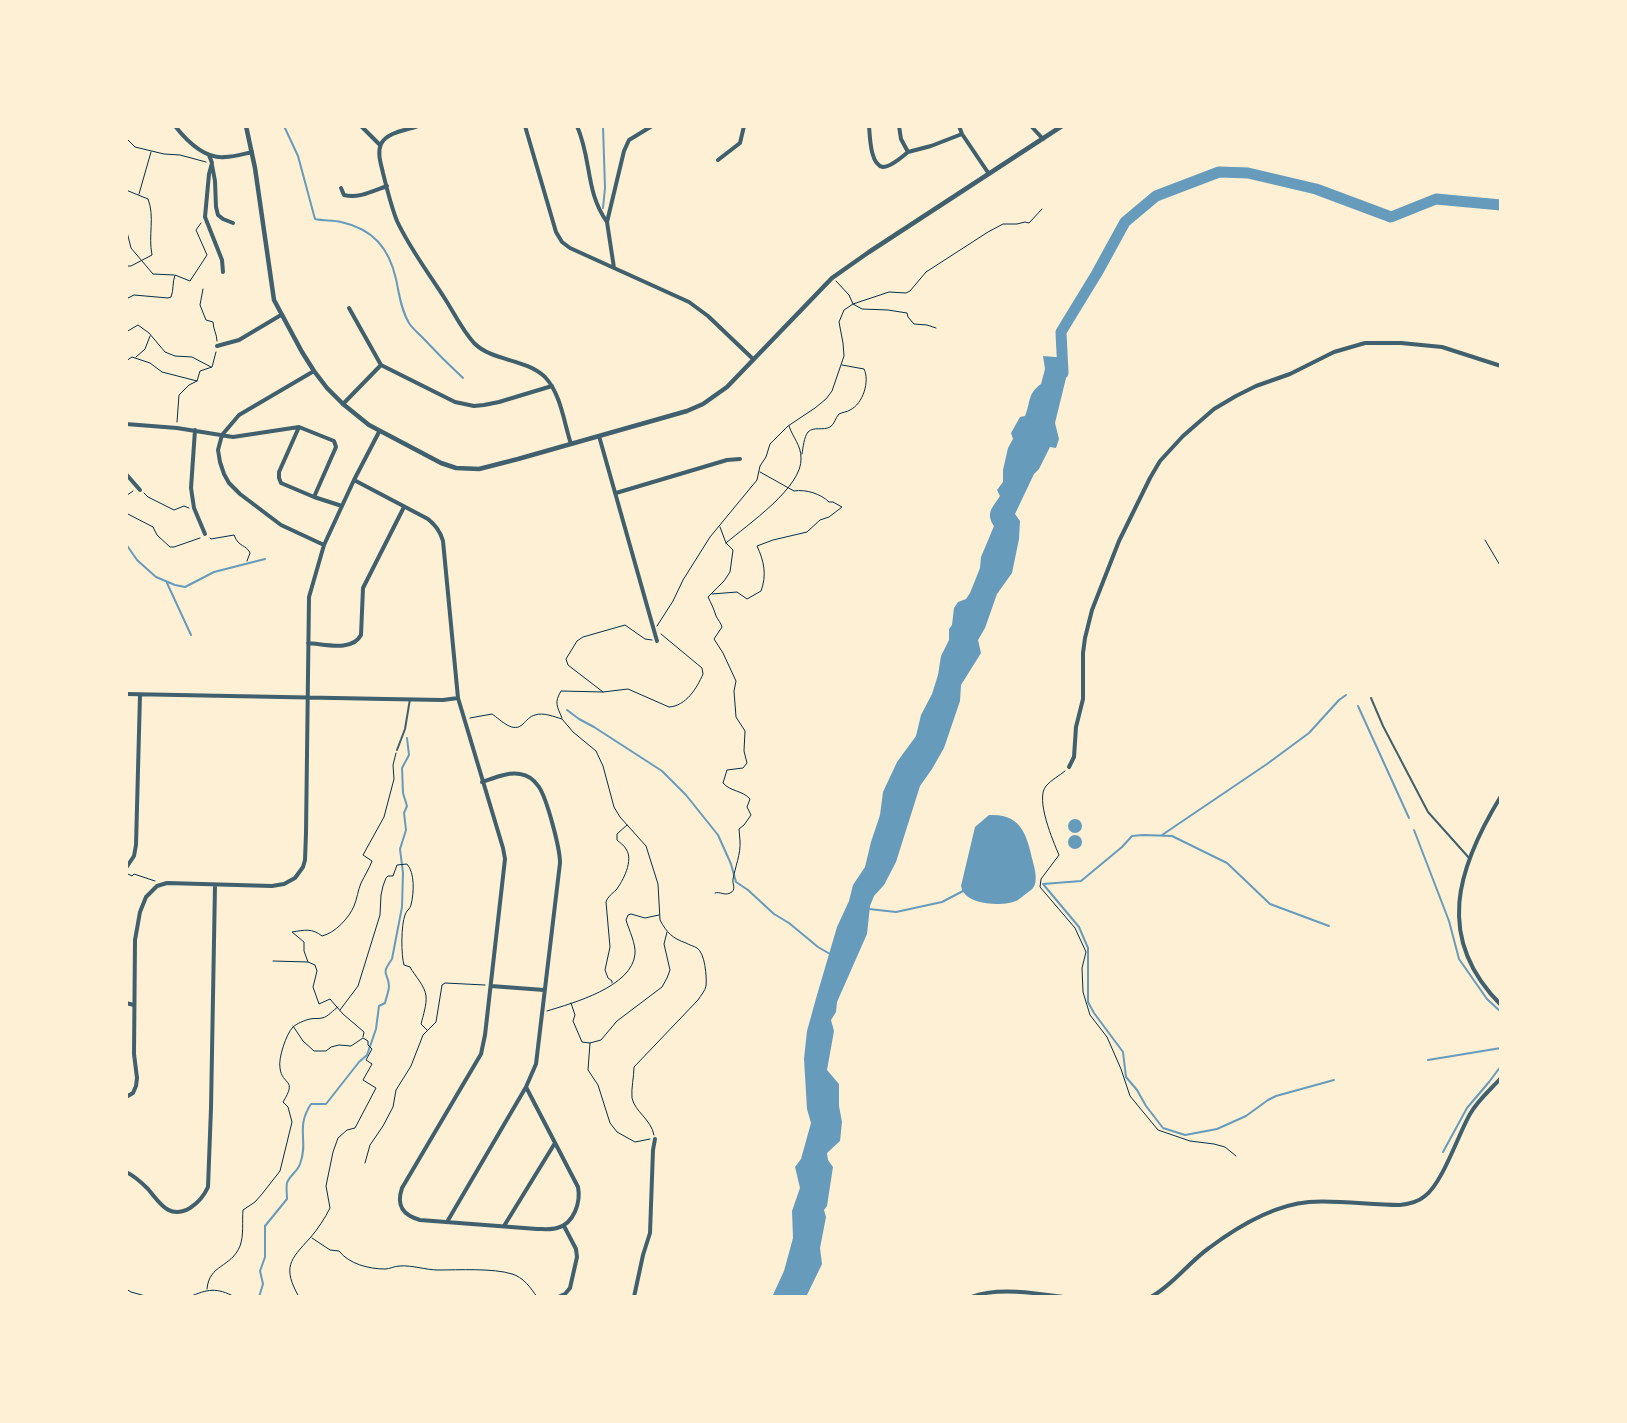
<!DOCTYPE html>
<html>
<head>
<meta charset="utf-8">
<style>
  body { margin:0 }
  #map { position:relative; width:1627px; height:1423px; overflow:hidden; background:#fdf0d5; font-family:"PT Sans",sans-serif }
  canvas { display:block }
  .frame { position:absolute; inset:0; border:128px solid #fdf0d5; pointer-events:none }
</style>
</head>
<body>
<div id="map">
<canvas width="1627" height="1423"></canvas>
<div class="frame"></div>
</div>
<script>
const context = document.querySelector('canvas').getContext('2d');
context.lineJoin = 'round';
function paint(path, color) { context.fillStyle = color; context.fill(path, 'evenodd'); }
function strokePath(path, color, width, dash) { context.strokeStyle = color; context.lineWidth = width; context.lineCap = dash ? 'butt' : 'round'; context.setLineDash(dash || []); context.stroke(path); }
paint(new Path2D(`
  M1043 356 1067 358V374L1055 423 1059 439 1056 448 1050 447 1039 469 1034 474 1015 514 1020 521 1019 539 1012 573 997 594 985 628 978 640 981 653 961 685 960 701 944 748 932 769 920 786 896 862 884 885 874 896 870 906 867 934 837 1002 836 1012 831 1020 834 1031 827 1070 839 1084V1106L842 1122 840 1141 827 1153 828 1160 833 1167 827 1206 824 1210 826 1217 820 1248 822 1264 806 1297H772L784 1271 793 1238 792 1211 800 1188 795 1167 801 1159 811 1123 807 1109 804 1059 807 1031 817 995 837 927 849 901 853 885 865 867 871 842 880 815 883 792 897 762 916 736 921 715 932 694 938 675 941 656 949 640V629L952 625 954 608 958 602 966 599 970 593 980 568 981 557 994 526C985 513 993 507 1000 496L997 490 1003 482V470L1008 448 1013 439 1011 433 1020 417 1025 416C1031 402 1027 394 1041 384L1045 369Z
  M989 815C1022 813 1027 836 1033 862 1035 869 1038 882 1033 888 1032 890 1029 891 1027 893 1024 895 1021 898 1018 900 1005 907 972 905 964 893 962 891 962 889 961 886L975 827Z
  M1068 826a7 7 0 1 1 14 0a7 7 0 1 1-14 0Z
  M1068 842a7 7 0 1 1 14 0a7 7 0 1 1-14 0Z`), '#669bbc');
strokePath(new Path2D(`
  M284 126 298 156 315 219C324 221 333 220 341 222 373 229 389 248 396 279 399 293 401 310 409 323 412 328 418 333 422 337 435 351 449 365 463 378
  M603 126 605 188 603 208
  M126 544 137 560 156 577 175 585 185 587 214 572 265 559
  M167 583 191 635
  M1358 706 1409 818
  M567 710 579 719 594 727 662 771 686 795 718 835 731 864 736 882 748 890 774 914 789 923 818 947 830 954
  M1414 830 1449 921 1459 959 1487 999 1501 1012
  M1162 835 1267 764 1309 733 1339 700 1346 695
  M1043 884 1079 927 1088 948V1002L1094 1013 1123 1052 1126 1077 1137 1090 1146 1106 1163 1128 1185 1135 1217 1129 1246 1116 1268 1100 1276 1096 1334 1080
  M1043 884 1081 881 1122 847 1132 836 1143 835 1172 836 1227 863 1270 904 1329 926
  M869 909 896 912 942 902 963 891
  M1428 1060 1501 1048
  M1443 1152 1467 1108 1489 1082 1501 1066
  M259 1297 263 1284 260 1271 265 1257V1226L287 1199C287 1194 286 1187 287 1183 289 1176 298 1171 300 1164 309 1141 295 1128 311 1104H326L359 1062 367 1055 376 1029 379 1006 385 1003C386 998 389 991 389 986 388 971 380 976 392 959L402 907 403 873 400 849 406 830 404 813 407 806 403 793 402 768 409 755 407 738`), '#669bbc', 2);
strokePath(new Path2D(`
  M1063 373 1061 332 1097 273 1125 222 1156 196 1219 172 1248 173 1316 189 1391 217 1436 199 1501 205`), '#669bbc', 11);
strokePath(new Path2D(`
  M126 138 135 147 164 154 180 155 206 162
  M126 190 148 199C155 217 148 235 152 255L131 266H126
  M139 194 151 152
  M126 228 131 248 153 274 174 275
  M203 289 200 305 206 320 213 322C213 329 217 334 217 341
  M126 299 134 295 168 298 171 297C174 290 172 283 175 275L190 281 207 255 196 230 201 223
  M936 328 927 325 914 324 908 317 907 313 888 310 862 309 853 304 889 292 906 293 910 291 926 272 988 232 1003 224H1017L1025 222 1029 223 1042 209
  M126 332 138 325 149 333 165 352 175 356 192 357 211 367
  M136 357 145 349 150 336
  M126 361 132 357 150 363 162 372 197 381
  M177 422 179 395 189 385 197 381 200 371 212 367 216 352
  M802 454C803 448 804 437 808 432 814 426 823 431 830 427 835 424 835 418 839 414 843 412 847 412 850 410 863 404 870 381 864 369L842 365
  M144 493 148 497 174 510 184 506 189 508
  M126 496 133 491
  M126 513 153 527 157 535 170 547H174L200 538
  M210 538 211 539 234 535C239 548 246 544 250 553L247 561
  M1485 540 1501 567
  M726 543C747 525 803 487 801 458 801 445 793 438 789 426
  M712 594 737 592 747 599 761 591C767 575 764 561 757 546L773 540 807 532 820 520 829 517 842 507 833 502H829C821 494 806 489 794 491L760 472
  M657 626 673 601 683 580 710 537 757 480 760 466 766 457 770 444 788 426 815 408 826 399 832 391 844 356 843 343 839 322 844 310 853 304 849 295 836 281
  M603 692 568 665 566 659 577 641 583 637 625 625 645 639 652 640
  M470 718 492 714C501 720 513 734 523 724 526 721 530 716 535 715 543 712 555 717 562 719L573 732 596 751 603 766 614 807 620 817 646 846 658 884 660 920C667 933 672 938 686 943 689 945 694 946 697 948 705 953 707 977 706 986 705 991 701 995 698 1000L634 1067C634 1077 631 1088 632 1098 635 1112 651 1119 654 1135
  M562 718C557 706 554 703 561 691L603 692 628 689 669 707C686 706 697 688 703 674L702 668 661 634
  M1065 771C1059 776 1051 780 1046 786 1035 799 1053 841 1059 855L1041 879 1040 887 1075 928 1086 952 1082 968 1083 992 1090 1015 1107 1037 1121 1069 1130 1096 1158 1130 1190 1141 1214 1144 1225 1147 1236 1156
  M126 873 132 876 134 874 155 881
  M715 893C720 891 724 896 730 893 737 890 732 884 733 879 735 868 741 853 740 841 740 837 739 833 739 829L744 825 751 815 747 807 750 799C742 790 731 792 723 783L727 770 743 768 747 763 744 751 745 731 736 717 734 691 736 681 723 653 714 639 722 627C721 623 718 620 716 616 714 609 711 603 708 597L724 581 730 572 733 550 726 543 720 527
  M273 961 308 962 315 965 317 971 313 987 319 1004 330 999 343 1014 364 1032 363 1037
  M308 962 304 951V942L292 932C305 930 312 928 322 936 335 933 349 918 354 906 357 899 358 890 361 883 365 875 369 869 372 861L363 855 384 817 394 779 393 765 396 753
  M612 983V981L608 978 605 970 610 947 606 902C608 896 612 894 616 890 623 881 634 860 626 849 624 845 620 843 617 840V834L627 825
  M571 1003 575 1015 573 1021 582 1042 590 1043 601 1040 617 1021 662 987 667 978 670 970 664 944 667 932
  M340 1010 358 986 380 915 381 895 383 886 386 878 388 876H393L397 865 407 864C415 873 414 893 411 905 410 909 406 911 405 915 401 925 401 955 404 965L410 967C415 976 425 986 426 996 427 1004 423 1016 421 1024L427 1030
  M547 1011C573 1003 632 987 635 954 636 944 629 930 626 920L628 915 631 914 645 918 659 915
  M293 1026 303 1041 314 1051H326L331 1047 339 1045 351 1046 363 1038 368 1041V1045L372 1049 366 1060 372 1064 363 1080 376 1088 355 1128 347 1130 338 1138 333 1152 326 1186 330 1208C325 1218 318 1229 310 1238 290 1260 282 1267 299 1297
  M590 1043 588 1070 598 1085 610 1123 617 1132 635 1142 650 1139
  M365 1163 370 1145 383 1126 393 1107 396 1090 411 1066 423 1035 436 1022 442 985 445 983 485 985
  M312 1238 330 1250 339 1251C349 1264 369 1269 385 1269 390 1269 394 1266 400 1266 412 1265 426 1270 438 1270 458 1270 494 1268 512 1274 523 1277 531 1288 537 1297
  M126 1289 131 1292 149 1297
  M207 1289C209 1264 231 1268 240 1246 244 1235 242 1222 243 1210L255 1202 262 1194 280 1171 292 1122 288 1107 283 1102C298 1078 282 1086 280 1068 278 1059 286 1034 293 1027 296 1024 305 1020 310 1019 314 1018 318 1019 322 1018 328 1017 333 1010 338 1007
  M189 1297C208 1289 216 1287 235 1297
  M354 1297H362`), '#003049', 1);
strokePath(new Path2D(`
  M1371 698 1383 726 1428 812 1470 859
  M397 750 405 729 410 699`), '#3f606c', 2);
strokePath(new Path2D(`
  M175 126C186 140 205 159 225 157 234 157 243 154 252 152
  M361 126 380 145
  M418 126C407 130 387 132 381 144 377 153 381 164 383 173 387 189 391 206 397 221 410 249 430 275 447 302 455 315 463 331 474 343 493 362 525 358 545 377 561 394 564 423 571 444
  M525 126 556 232 562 242 570 248 689 302 708 316 753 359
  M577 126C592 160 585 191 607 222
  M869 126C870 136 870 165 883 167 891 167 902 157 908 152
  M899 126 901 139 908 152 931 146 962 134
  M959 126 962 134 989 174
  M1031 126 1043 139
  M209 155 212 163 209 174 205 217 222 260 223 272
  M718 160 740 143 744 126
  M212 165 215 181 216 207 218 215 223 219 233 223
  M341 188 344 195C358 199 373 191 387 186
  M614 268 607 222 624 151 629 140 652 126
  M349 308 381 365 455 402 474 406 484 405 499 402 552 386
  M217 346 239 340 281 315
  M314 371 239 415 222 435 218 450 220 462 224 474 229 483 240 494 281 525 324 545
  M343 404 381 365
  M126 424 177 428 233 437 299 427 334 441 336 447 314 497 342 506
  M299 427 279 472V478L281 483 314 497
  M195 430 191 488 194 508 205 534
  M599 436 657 641
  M126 474 140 490
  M354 480 428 519C436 526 440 531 443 541L458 698 503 848 505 859 485 1035 481 1054 402 1188C396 1206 403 1215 420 1220L537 1229C543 1229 551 1230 557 1228 574 1224 581 1202 578 1187L526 1087
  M616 493 727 460 740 459
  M308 643C325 644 352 652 361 635L363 588 404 507
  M126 694 386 699 443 700 458 698
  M1069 767 1074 757 1076 727 1083 699V653L1085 638 1092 610 1119 541 1150 478 1160 461 1183 436 1214 409 1236 396 1256 386 1290 374 1334 352 1365 343H1401L1442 347 1501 366
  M1501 796C1457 868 1434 938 1501 1005
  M126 868 134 856 136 845 140 695
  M491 986 544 990
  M126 1003 134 1005
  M126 1097 133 1093 136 1086 137 1078 134 1054 135 940 140 912 146 897 157 886 167 883 272 886 284 884 295 878 303 867 305 860 306 833 309 597 324 545 354 480 379 432
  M126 1172C135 1176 142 1183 148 1189 160 1203 169 1220 190 1208 198 1203 204 1196 208 1187L211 1108 215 885
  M447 1222 526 1087 536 1064 560 863C560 848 547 799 539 787 535 781 528 775 520 774 507 772 494 778 482 782
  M504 1226 555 1143
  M558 1297 565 1294 570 1288 577 1257 576 1249 564 1226
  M634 1297 643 1255 650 1233 653 1150 655 1139
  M971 1297C997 1287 1036 1293 1063 1297
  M1151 1297C1173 1285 1188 1263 1209 1248 1237 1227 1273 1205 1309 1202 1339 1200 1370 1205 1400 1205 1409 1204 1418 1202 1425 1196 1443 1182 1458 1135 1470 1114 1478 1100 1490 1090 1501 1078`), '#3f606c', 4);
strokePath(new Path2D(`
  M246 126 255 168 274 300 302 352 314 371 327 388 343 404 369 425 441 463 456 468 479 469 518 459 687 411 703 404 727 387 832 278 869 252 1062 126`), '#3f606c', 4.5);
</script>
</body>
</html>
